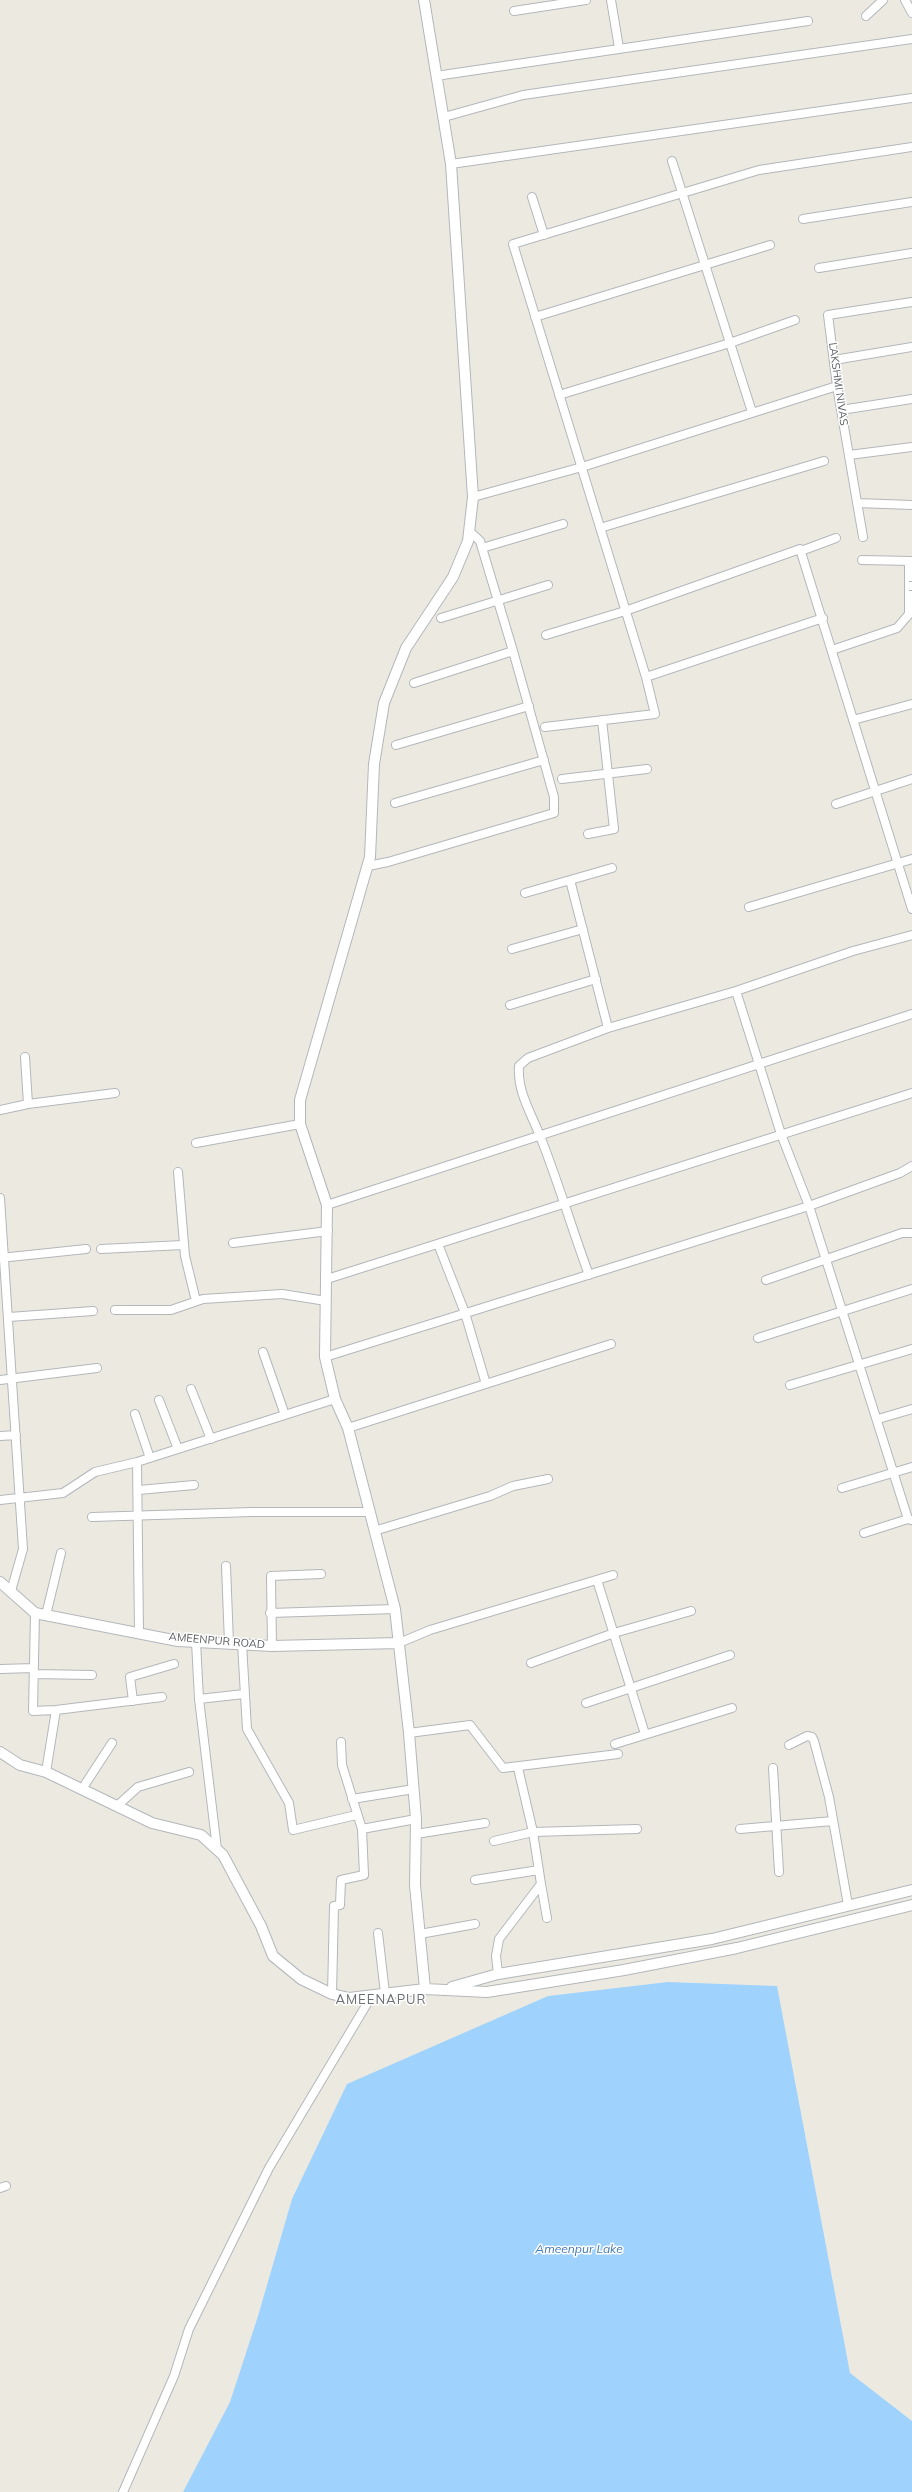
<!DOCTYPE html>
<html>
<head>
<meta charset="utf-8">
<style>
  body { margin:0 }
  canvas { display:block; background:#eceae0 }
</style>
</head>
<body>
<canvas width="912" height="2492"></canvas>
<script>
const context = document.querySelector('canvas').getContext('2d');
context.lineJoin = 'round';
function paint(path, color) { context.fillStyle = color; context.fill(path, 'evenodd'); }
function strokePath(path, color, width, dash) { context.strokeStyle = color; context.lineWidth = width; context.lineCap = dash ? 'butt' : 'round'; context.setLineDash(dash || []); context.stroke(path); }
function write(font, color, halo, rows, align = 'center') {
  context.font = font + ' Mulish,sans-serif'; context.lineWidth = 3; context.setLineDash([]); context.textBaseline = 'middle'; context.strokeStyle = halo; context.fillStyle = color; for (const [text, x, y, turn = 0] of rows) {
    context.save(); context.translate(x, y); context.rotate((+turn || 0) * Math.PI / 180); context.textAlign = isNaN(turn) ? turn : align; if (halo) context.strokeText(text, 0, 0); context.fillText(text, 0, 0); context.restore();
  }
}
paint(new Path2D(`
  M668 1982 777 1986 850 2373 912 2421V2492H183L230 2402 258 2316 292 2199 347 2084 548 1996Z`), '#9fd3fe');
const minor = new Path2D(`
  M611 0 619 48
  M905 0 912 13
  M514 11 586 0
  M866 16 883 0
  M436 76 808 21
  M444 117 523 95 912 39
  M672 161 752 412
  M451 164 912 98
  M532 197 544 235
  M803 219 912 202
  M819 268 912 253
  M535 317 770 245
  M834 360 912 347
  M559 395 730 343 795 320
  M841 410 912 399
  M849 455 912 447
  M473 497 582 467 837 386
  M857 503 912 505
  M600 528 824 461
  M863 537 837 386 828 315 912 302
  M482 548 563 524
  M801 551 836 538
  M862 560 912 561
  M441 618 548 585
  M823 618 646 677 513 244 759 170 912 147
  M546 635 625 611 800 549 912 909
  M832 650 897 628 909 614V561
  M414 683 513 651 480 541 469 531
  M853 720 912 704
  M545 727 655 714 646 677
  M396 745 529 706
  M562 779 647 769
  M395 803 544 760
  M836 804 912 779
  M588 834 614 829 602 720
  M368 866 388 862 554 813V797L513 651
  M570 880 608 1028 528 1058 519 1066C517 1091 531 1113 540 1136 558 1181 572 1229 589 1275
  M525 893 612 868
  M749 907 912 859
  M512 949 583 929
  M510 1005 596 979
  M608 1028 736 991
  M25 1057 28 1104
  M0 1110 28 1104 115 1093
  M196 1143 300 1124
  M178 1172 185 1256 196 1301
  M0 1198 23 1549 11 1591
  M327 1205 912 1014
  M233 1243 328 1231
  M438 1244 465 1313 486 1384
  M101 1249 183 1245
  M0 1258 86 1249
  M327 1279 912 1093
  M766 1280 902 1233H912
  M115 1310H171L203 1299 282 1294 326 1301
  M9 1317 93 1311
  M758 1338 912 1289
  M263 1352 285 1415
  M325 1357 809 1206 900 1173 912 1166
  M0 1380 97 1368
  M790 1385 912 1349
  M191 1389 211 1439
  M159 1400 178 1449
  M135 1414 150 1458
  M878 1419 912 1409
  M348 1428 611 1344
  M0 1436 16 1435
  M137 1462 139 1631
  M842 1488 912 1467
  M139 1490 194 1485
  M0 1500 63 1493 95 1472 137 1462 335 1399
  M92 1517 252 1512H368
  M908 1519 809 1206 781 1134 736 991 853 951 912 935
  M374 1531 490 1496 513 1486 548 1479
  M864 1533 908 1519 911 1520
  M226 1566 229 1643
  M597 1580 645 1734
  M35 1613 33 1711 56 1710 162 1697
  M270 1613 395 1609
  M46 1615 61 1553
  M196 1642 199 1699
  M399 1643 430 1630 613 1575
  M242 1644 247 1729 289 1803 293 1830 356 1815
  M272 1646 271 1576 321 1574
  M531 1663 614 1633 691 1611
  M0 1669 34 1668
  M34 1674 92 1675
  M133 1701 130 1677 174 1664
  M586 1703 730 1655
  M409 1733 470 1725 503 1768 618 1754
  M341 1742 342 1765 362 1829
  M615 1744 732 1708
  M789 1745 807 1736 812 1737 814 1741 829 1797 848 1905
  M773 1768 779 1872
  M46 1772 56 1710
  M82 1789 112 1743
  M352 1799 414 1789
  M117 1806 138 1787 189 1772
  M740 1829 833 1821
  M416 1834 485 1823
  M494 1841 533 1832 637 1829
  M217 1849 199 1699 244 1694
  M475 1880 539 1870
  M541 1884 547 1918
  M378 1933 385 1993
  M420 1934 475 1924
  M498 1974 496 1956 499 1939 541 1884 533 1832 518 1768
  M332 1994 334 1906 340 1905 341 1880 364 1875 362 1829 416 1819
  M0 2188 6 2186
  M123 2492 174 2376 189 2329 269 2168 371 1997`);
const tertiary = new Path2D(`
  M424 0 451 164 473 497 468 541 453 577 406 648 384 703 374 764 370 857 300 1100V1124L327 1205 325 1357 335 1399 348 1428 395 1609 409 1733 416 1819 415 1885 425 1989
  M0 1582 35 1613 178 1641 272 1646 399 1643
  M0 1752 20 1765 46 1772 152 1823 201 1835 223 1855 261 1926 273 1956 301 1979 332 1994 349 1998 425 1989 487 1992 624 1970 737 1948 912 1905
  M452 1987 498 1974 712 1939 912 1890`);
strokePath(minor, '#b3b7bb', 10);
strokePath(tertiary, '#b3b7bb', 12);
strokePath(minor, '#fff', 8);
strokePath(tertiary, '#fff', 10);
const minorBridge = new Path2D(`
  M909 586H912`);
strokePath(minorBridge, '#b3b7bb', 10, []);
strokePath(minorBridge, '#fff', 8);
write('11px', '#595d61', '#fff', [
  ["LAKSHMI NIVAS",838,384,82],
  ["AMEENPUR ROAD",217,1641,5]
]);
write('italic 12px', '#4078b7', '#fff', [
  ["Ameenpur Lake",579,2249]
]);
context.letterSpacing = '1px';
write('13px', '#6a6f73', '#fff', [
  ["AMEENAPUR",381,2000]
]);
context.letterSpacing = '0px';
</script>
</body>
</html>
